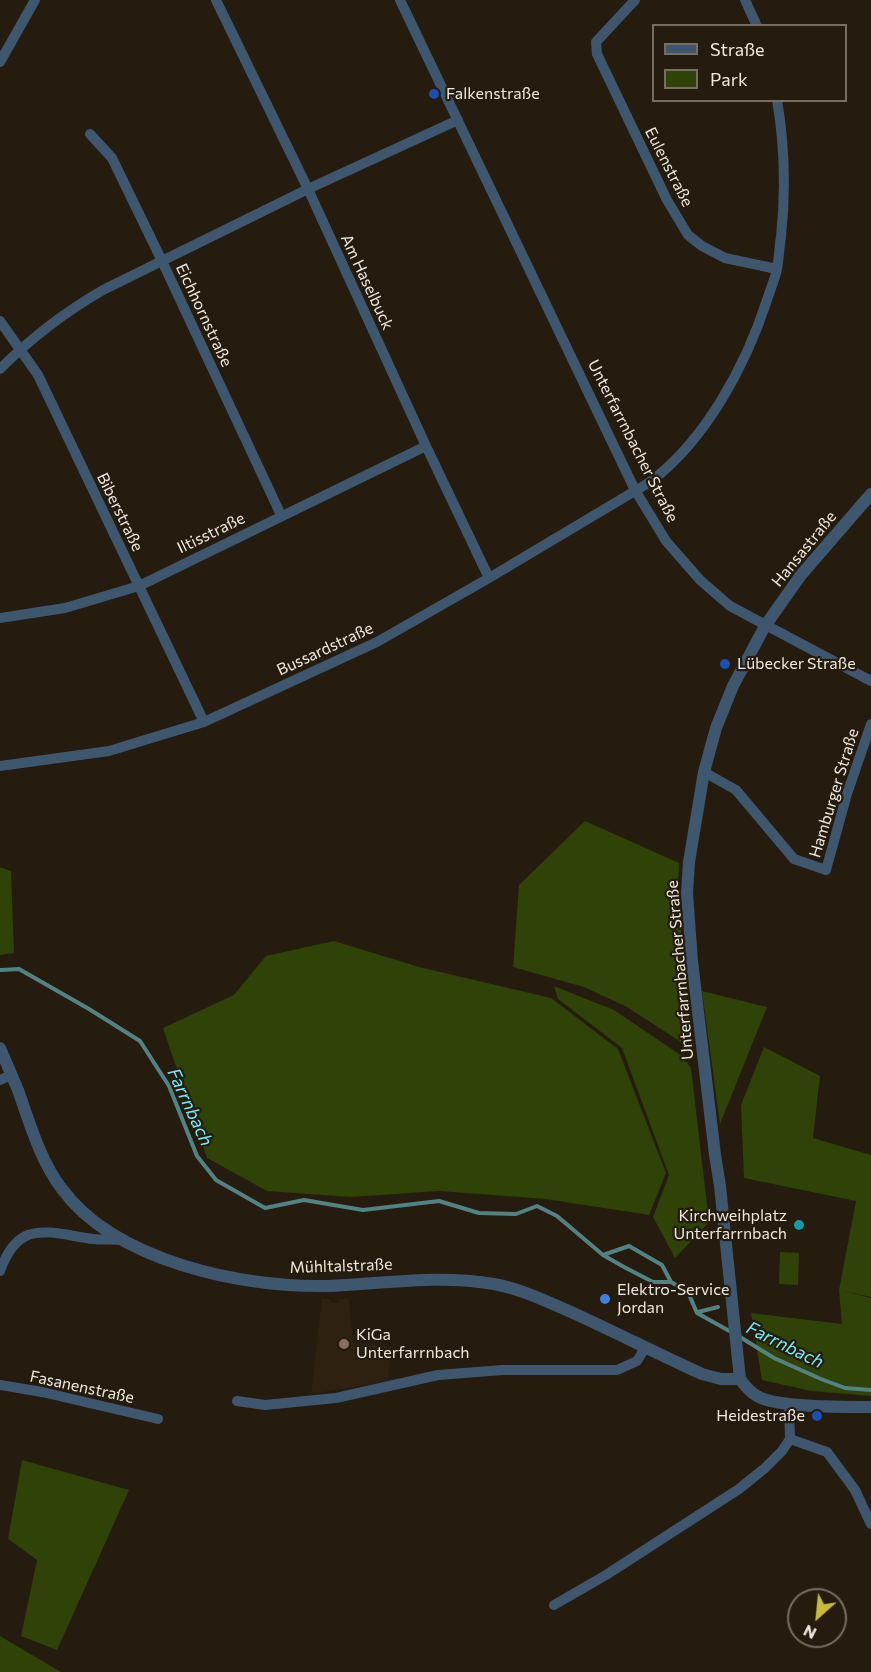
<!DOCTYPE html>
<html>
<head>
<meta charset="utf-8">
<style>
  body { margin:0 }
  #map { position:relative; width:871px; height:1672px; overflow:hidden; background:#251b0f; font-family:Commissioner,sans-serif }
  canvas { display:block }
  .legend { position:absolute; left:652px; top:24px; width:195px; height:78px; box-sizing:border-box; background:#251b0f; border:2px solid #766d63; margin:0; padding:8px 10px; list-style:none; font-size:18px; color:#efe8e0 }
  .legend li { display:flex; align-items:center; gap:12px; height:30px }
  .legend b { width:30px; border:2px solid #766d63 }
  .north { position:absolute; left:787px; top:1588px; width:60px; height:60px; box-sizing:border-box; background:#251b0f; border:2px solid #766d63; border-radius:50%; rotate:207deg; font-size:16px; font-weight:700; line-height:24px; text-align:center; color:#efe8e0 }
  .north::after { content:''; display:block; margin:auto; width:21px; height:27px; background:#c7bb3b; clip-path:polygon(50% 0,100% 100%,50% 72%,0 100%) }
</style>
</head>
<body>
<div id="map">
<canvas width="871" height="1672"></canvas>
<ul class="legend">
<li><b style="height:8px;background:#3e566e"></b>Straße</li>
<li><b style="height:16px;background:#2f4207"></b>Park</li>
</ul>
<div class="north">N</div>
</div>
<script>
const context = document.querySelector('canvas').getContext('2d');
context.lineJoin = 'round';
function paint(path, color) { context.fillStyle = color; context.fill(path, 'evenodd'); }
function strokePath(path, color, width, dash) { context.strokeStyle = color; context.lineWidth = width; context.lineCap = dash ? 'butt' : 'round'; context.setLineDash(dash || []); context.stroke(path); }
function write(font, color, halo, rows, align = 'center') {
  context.font = font + ' Commissioner,sans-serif'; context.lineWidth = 4.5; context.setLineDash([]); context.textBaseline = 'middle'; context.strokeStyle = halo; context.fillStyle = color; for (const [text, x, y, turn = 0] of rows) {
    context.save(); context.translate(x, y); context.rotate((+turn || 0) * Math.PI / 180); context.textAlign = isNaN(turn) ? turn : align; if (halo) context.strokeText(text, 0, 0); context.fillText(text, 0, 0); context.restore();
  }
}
paint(new Path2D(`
  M322 1299H330L332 1303H338L339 1299H349L353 1342 391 1347 388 1381 311 1394Z`), '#2f210f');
paint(new Path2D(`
  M585 821 679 863 678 892 690 1040 681 1042 627 1007 584 987 513 967 519 885Z
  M0 867 11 871 14 953 0 955Z
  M334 941 419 967 551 998 618 1049 666 1173 649 1215 546 1199 439 1191 351 1197 267 1191 207 1158 163 1028 234 995 266 956Z
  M554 986 614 1010 682 1056 691 1068 709 1222 675 1258 653 1217 669 1175 622 1048 558 999Z
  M702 991 767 1007 720 1124Z
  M764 1047 820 1076 813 1138 871 1155V1297L843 1291 871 1298V1396L811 1391 762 1380 751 1313 842 1324 839 1290 856 1201 744 1178 741 1105Z
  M780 1252 799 1253 798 1285 779 1284Z
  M22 1460 129 1490 57 1650 21 1636 37 1560 8 1539Z
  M0 1636 61 1672H0Z`), '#2f4207');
strokePath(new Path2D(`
  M0 970 19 969 89 1009 140 1041 169 1086 197 1156 216 1180 265 1208 304 1200 363 1210 439 1201 479 1213 516 1214 537 1206 557 1216 603 1255 624 1267 653 1282H671L688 1292 697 1313 733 1333
  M603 1255 629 1246 662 1265 671 1282
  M698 1312 718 1307
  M740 1337 774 1358 821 1379 845 1388 871 1390`), '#518284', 4);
strokePath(new Path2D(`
  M216 0 308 189 426 446 489 578
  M400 0 635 490 666 541 700 580 730 606 871 681
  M635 0 596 42 597 54 667 200 688 235 702 246 725 258 777 269
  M745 0 757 26
  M0 62 35 0
  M90 134 112 158 162 261 281 515
  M0 321 38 375 204 722
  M0 369C31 338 65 312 103 290L308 189 458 120
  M0 618 65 608 139 586 426 446
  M0 766 109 751 204 722 377 642 489 578 650 482C706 440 746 365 767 300 770 290 775 279 777 269 779 259 779 248 781 237 786 190 785 147 777 100
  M704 772 736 790 794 859 826 870 847 794 871 724
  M0 1080 11 1075
  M0 1271C5 1257 13 1241 28 1235 46 1228 74 1237 93 1239 102 1240 112 1239 121 1240
  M0 1385 42 1392 158 1419
  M237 1401 265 1405 336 1398 438 1375 503 1370H617L637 1361 645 1348
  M790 1439 827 1452 855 1490 871 1524
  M554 1605 606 1575 739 1489 765 1468 782 1451 790 1439 789 1404`), '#3e566e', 10);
strokePath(new Path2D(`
  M871 494 801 575 765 626 733 686 716 728 704 772 689 862 687 893 692 961 715 1155 720 1186 740 1379C745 1386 750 1392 757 1396 777 1408 845 1407 871 1407
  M0 1048C6 1062 12 1076 18 1090 30 1124 40 1160 62 1189 115 1261 242 1288 327 1286 383 1284 438 1274 494 1284 521 1289 546 1301 571 1312 615 1332 658 1354 702 1374L721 1379H740`), '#3e566e', 12);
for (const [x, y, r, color] of [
  [434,94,6,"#1a4fb4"],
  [725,664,6,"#1a4fb4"],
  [799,1225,6,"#0f9aa8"],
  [605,1299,6,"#3f7fe0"],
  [344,1344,6,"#8d6e63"],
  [817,1416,6,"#1a4fb4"]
]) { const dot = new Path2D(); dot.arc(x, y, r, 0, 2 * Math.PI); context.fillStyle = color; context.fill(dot); strokePath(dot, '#251b0f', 2); }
write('16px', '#efe8e0', '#251b0f', [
  ["Falkenstraße",446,94],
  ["Lübecker Straße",737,664],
  ["Kirchweihplatz",787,1216,"right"],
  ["Unterfarrnbach",787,1234,"right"],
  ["Elektro-Service",617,1290],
  ["Jordan",617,1308],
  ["KiGa",356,1335],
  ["Unterfarrnbach",356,1353],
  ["Heidestraße",805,1416,"right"]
], 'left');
write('16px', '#efe8e0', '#251b0f', [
  ["Eulenstraße",669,167,63],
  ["Am Haselbuck",367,282,65],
  ["Eichhornstraße",204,315,65],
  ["Unterfarrnbacher Straße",633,441,63],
  ["Biberstraße",120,512,64],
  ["Iltisstraße",211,533,-26],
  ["Hansastraße",804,549,-51],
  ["Bussardstraße",325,649,-25],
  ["Hamburger Straße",834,793,-73],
  ["Unterfarrnbacher Straße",680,970,-95],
  ["Mühltalstraße",341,1266,-2],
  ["Fasanenstraße",82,1387,12]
]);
write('italic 18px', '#6fecf8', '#251b0f', [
  ["Farrnbach",190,1107,65],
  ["Farrnbach",785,1345,26]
]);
</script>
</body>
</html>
